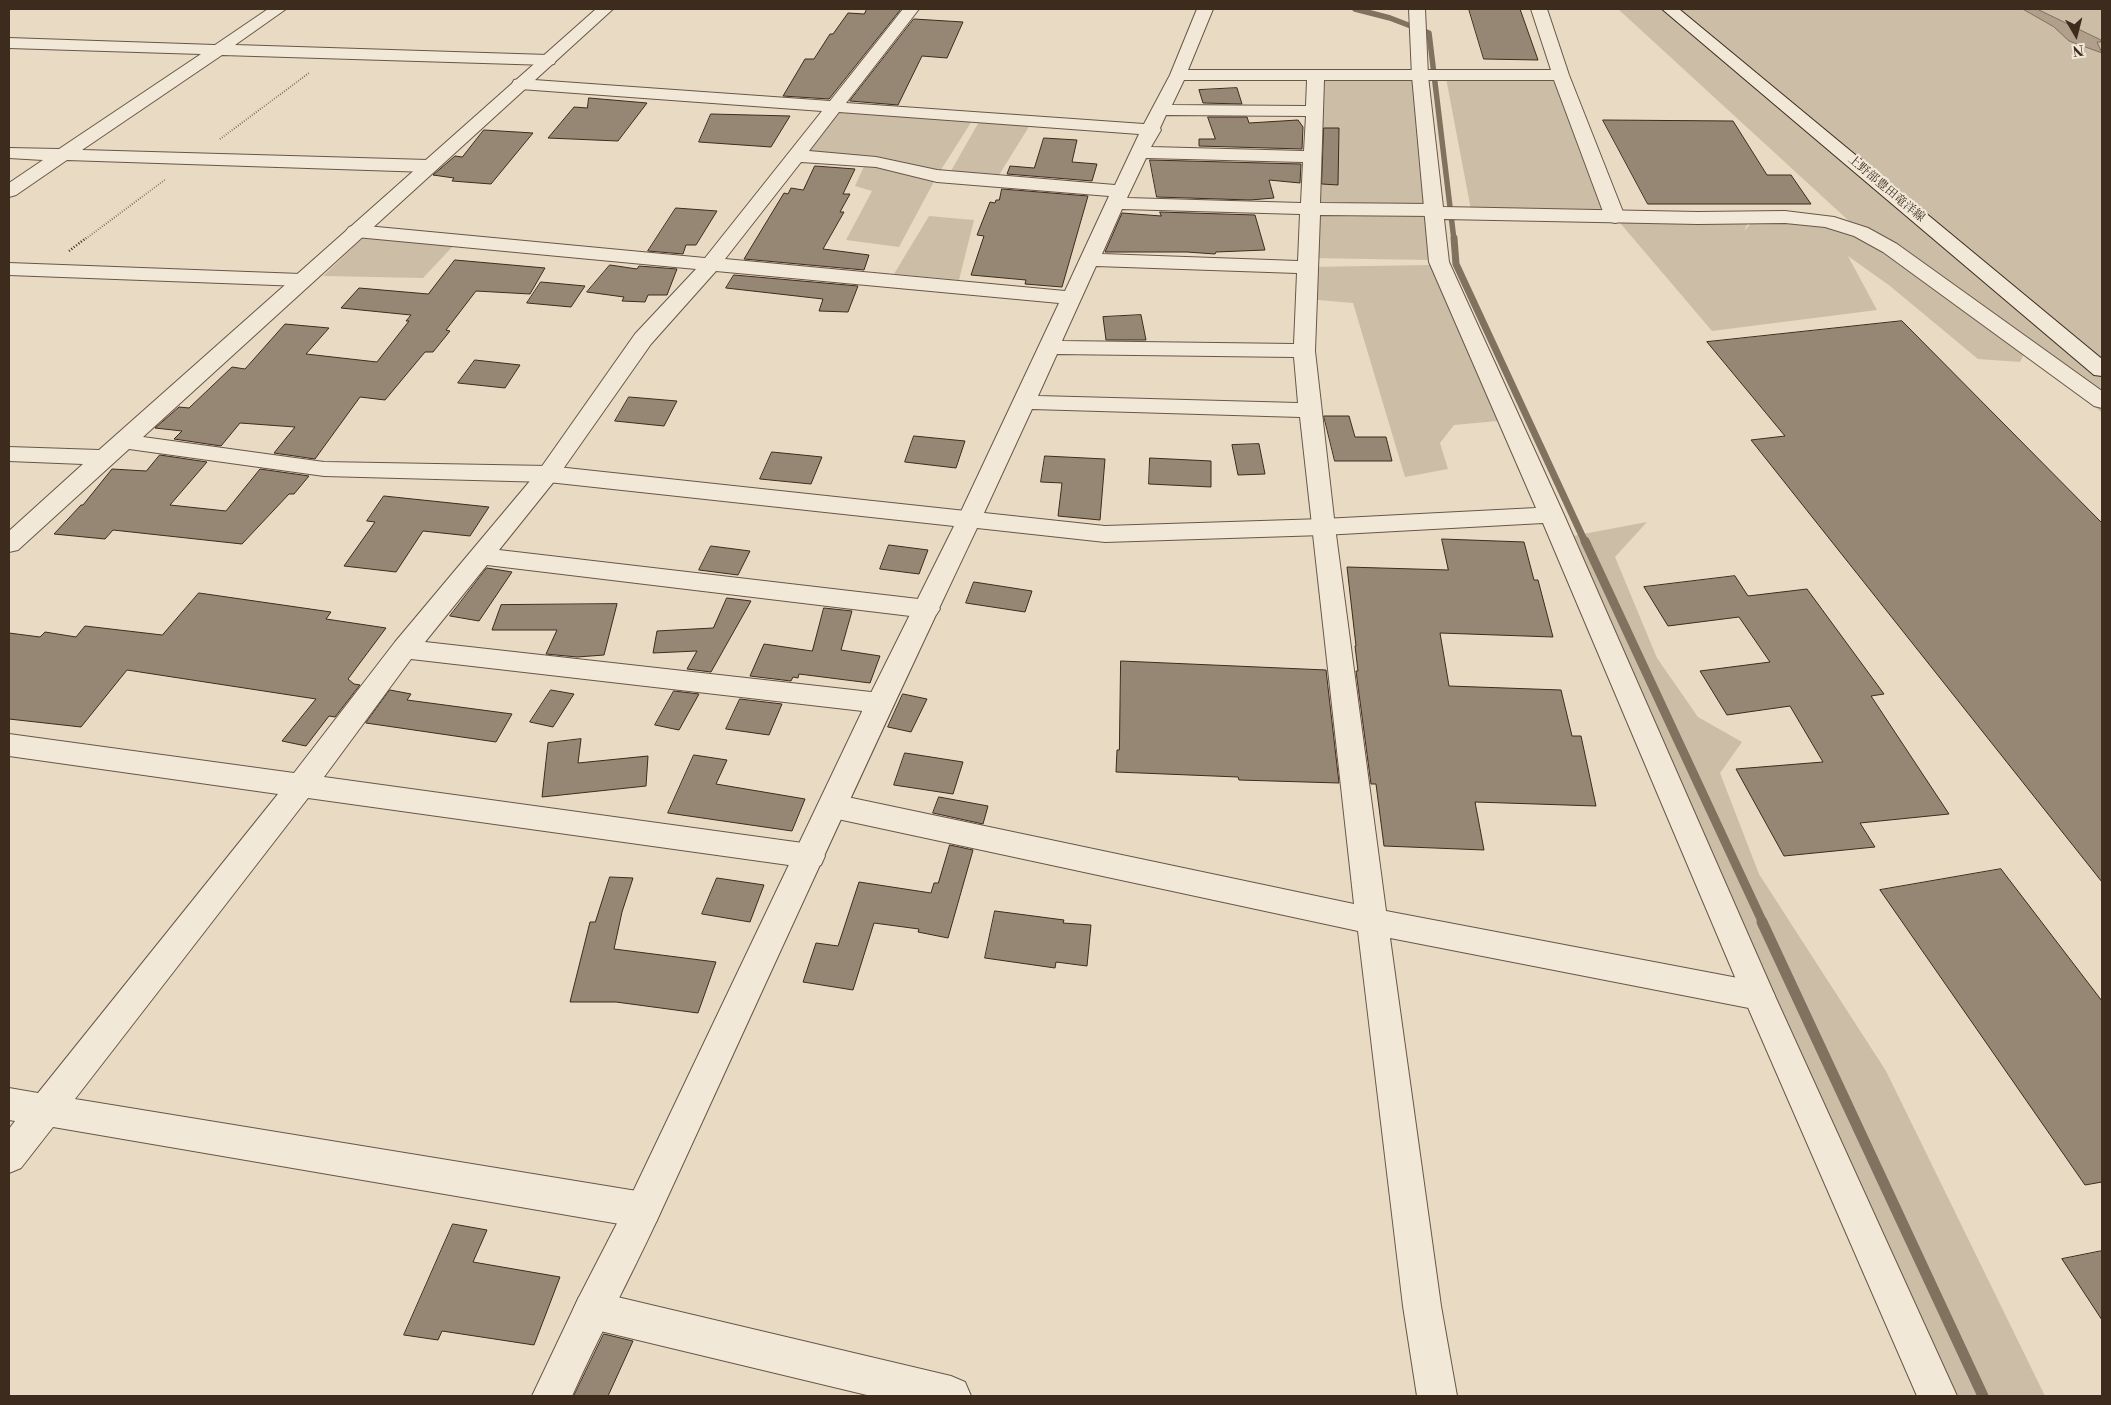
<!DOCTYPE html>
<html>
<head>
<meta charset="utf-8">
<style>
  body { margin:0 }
  #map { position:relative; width:2111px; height:1405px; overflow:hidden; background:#e9dbc3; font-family:"Libre Bodoni",serif }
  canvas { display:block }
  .frame { position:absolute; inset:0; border:10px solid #3d2b1e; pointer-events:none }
  .north { position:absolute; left:2051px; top:10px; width:50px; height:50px; -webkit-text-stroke:4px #f1e8d8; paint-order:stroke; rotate:172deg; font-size:14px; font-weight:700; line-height:20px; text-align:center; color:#3d2b1e }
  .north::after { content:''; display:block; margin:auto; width:18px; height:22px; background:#3d2b1e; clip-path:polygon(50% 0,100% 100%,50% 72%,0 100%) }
</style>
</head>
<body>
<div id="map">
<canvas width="2111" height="1405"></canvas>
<div class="frame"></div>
<div class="north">N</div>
</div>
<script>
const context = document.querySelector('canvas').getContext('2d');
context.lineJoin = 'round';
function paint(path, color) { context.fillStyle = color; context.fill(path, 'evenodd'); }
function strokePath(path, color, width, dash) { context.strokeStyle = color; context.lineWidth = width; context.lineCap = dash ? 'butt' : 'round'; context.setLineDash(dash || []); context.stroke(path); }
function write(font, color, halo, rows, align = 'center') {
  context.font = font + ' "Libre Bodoni","Noto Serif JP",serif'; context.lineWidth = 4.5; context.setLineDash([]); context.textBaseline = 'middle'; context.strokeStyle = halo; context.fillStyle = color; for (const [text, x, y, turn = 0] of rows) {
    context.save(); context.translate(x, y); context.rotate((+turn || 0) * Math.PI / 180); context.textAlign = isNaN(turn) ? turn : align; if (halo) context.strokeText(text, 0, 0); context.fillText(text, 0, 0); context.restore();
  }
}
paint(new Path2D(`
  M1618 9H2102V413L2036 353 2027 348 2020 362 1978 359 1890 286 1848 256 1877 310 1712 331 1615 217H1751L1744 231 1757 217 1861 232Z
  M1316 76 1421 79 1430 260 1307 258Z
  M1446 78H1562L1608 217 1471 210Z
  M833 109 972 121 937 176 899 247 846 240 872 191 855 186 866 162 797 156Z
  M980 120 1030 125 999 175 951 171Z
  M929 216 974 220 959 280 894 274Z
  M365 236 455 244 423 278 323 276Z
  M1430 265 1498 421 1454 425 1440 443 1448 469 1405 477 1353 303 1306 299 1307 267Z
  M1647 522 1615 557 1657 658 1698 717 1742 742 1720 773 1759 874 1886 1071 2045 1396H1936L1562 538Z`), '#ccbda7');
const water = new Path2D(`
  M2023 9H2037L2101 40V42H2097L2102 53 2069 41 2054 27Z`);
paint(water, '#af9f8b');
strokePath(water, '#81715f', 1);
strokePath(new Path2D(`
  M1355 9 1390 18 1429 33 1454 240`), '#81715f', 5.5);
strokePath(new Path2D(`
  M1454 238 1456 264 1585 542`), '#81715f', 7);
strokePath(new Path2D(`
  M1585 541 1763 923`), '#81715f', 9);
strokePath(new Path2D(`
  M1762 922 1983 1396`), '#81715f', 11);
const building = new Path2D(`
  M867 9H901L829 99 783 96 805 59H814L830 34H833L848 13 864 14Z
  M1469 9H1520L1538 60 1484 59Z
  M914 19 963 22 947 58 922 56 898 105 850 101Z
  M1237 88 1242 104 1203 103 1199 90Z
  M589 98 647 103 618 141 548 138 574 107 587 108Z
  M711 114 790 116 771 147 699 142Z
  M1208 117H1247L1249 123 1298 120 1303 127 1302 149 1199 146V139H1215Z
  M1603 120 1733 121 1767 175H1791L1811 204H1648Z
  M1324 128H1339L1338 185 1322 184Z
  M484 130 533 133 491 184 452 181 454 178 433 175 455 156 462 157Z
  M1044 138 1077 140 1072 162 1097 164 1092 181 1007 174 1010 166 1034 168Z
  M1150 160 1301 164 1300 183 1269 180 1274 198 1250 200 1157 197Z
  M815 166 855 169 843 194H850L840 212H844L823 249 869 255 864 270 744 259 784 193 788 194 791 188 803 190Z
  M1002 189 1088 196 1062 287 1025 284 1026 280 971 275 984 236 977 235 990 202 995 203 996 200H999Z
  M676 208 717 211 696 245H686L683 254 648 251Z
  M1160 212 1255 215 1265 250 1216 252 1215 254 1187 252H1105L1122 213 1161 216Z
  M455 260 545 268 530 294 476 291 446 330 450 331 433 352H425L385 400 360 397 315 459 274 453 295 427 240 423 221 446 174 439 182 431 155 428 179 407 189 408 232 367 245 369 285 324 329 328 306 354 377 362 409 321H406L411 315 341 308 359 288 428 294Z
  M610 265 637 269 639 266 677 269 667 295H648L645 302 622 301 624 297 587 292Z
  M734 275 858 286 848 312 819 311 823 299 726 288Z
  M541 282 585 286 571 307 527 303Z
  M1141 315 1146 340H1106L1103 317Z
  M1902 321 2102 523V882L1751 440 1785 436 1707 342Z
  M475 360 520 365 505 388 458 383Z
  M629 397 677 401 664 426 615 421Z
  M1324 416H1349L1355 437H1386L1392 461H1335Z
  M914 436 965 441 956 468 905 462Z
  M1259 444 1265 474 1238 475 1232 445Z
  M772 452 822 457 811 484 760 479Z
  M160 455 207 462 170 505 226 511 260 469 309 476 294 494H289L242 544 113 530 105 539 54 534 81 505H83L112 469 146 471Z
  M1045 456 1105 459 1100 520 1058 516 1062 483 1041 482Z
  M1150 458 1211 461V487L1149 484Z
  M384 496 489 507 470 536 423 531 396 572 344 566 375 522 367 521Z
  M1442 539 1524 542 1534 580H1538L1553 637 1440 633 1449 686 1561 690 1572 736H1581L1596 806 1475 802 1484 850 1384 846 1376 784H1371L1356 671H1358L1355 646H1356L1347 567 1448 570Z
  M889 545 928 550 919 574 880 569Z
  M711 546 750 551 738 575 699 570Z
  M487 568 512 572 479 621 450 616Z
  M1735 576 1748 596 1807 589 1884 694 1871 696 1949 814 1860 823 1875 847 1784 856 1736 769 1823 762 1790 706 1727 715 1700 671 1770 662 1739 617 1668 626 1644 587Z
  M974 582 1032 591 1025 612 966 603Z
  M199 593 331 612 326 619 386 628 348 679 354 684 360 685 335 717 329 716 306 746 282 741 316 699 127 670 81 727 9 719V633L40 637 45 632 76 637 85 626 162 635Z
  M727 598 751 601 711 672 687 669 697 651 653 653 657 631 713 628Z
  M617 604 604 655 577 657 546 654 557 630H492L501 605Z
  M824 608 852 611 841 650 880 656 870 683 799 674 798 678 793 677 791 681 750 676 764 644 812 651Z
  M1121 661 1326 670 1339 783 1239 780 1238 777 1116 772 1117 750H1119Z
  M390 690 411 694 407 700 512 714 496 742 366 723Z
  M551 690 574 694 553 727 530 722Z
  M674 691 699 694 679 730 655 725Z
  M903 694 927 699 911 732 888 727Z
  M740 699 782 704 769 735 726 729Z
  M581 739 578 763 648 756 646 786 542 797 548 743Z
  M905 753 963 762 953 794 894 785Z
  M694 755 727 760 716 784 805 799 792 831 668 813Z
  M939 797 988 806 983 824 933 813Z
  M950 845 973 850 948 938 918 932 919 929 874 923 853 990 803 982 816 943 838 946 859 882 931 893 934 883H938Z
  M2001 869 2102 1001V1182L2085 1185 1880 890Z
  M610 877 633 878 622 912 614 949 716 962 698 1013 616 1002H570L590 922H595Z
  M717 878 764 885 750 922 702 914Z
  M995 911 1064 920 1063 923 1091 925 1087 966 1056 962 1055 968 985 958Z
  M453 1224 487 1230 473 1262 560 1277 534 1345 442 1331 438 1340 404 1335Z
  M2102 1251V1320L2062 1259Z
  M604 1334 633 1341 608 1396H574Z`);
paint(building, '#968774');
strokePath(building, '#3d2b1e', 1);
const minor = new Path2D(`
  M268 9H286L235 45 548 55 554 56 556 60 554 64 548 65 222 55 82 150 428 160 434 162 437 166 434 170 428 172 67 160 16 195 9 197V183L43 160 9 158V148L59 149 201 54 9 48V38L215 45Z
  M903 9H919L846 103 1144 124 1170 75 1197 9H1213L1188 70H1551L1531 9H1547L1569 75 1625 217 1622 221 1615 223 1608 221 1605 217 1554 80H1324L1320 203 1434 204 1441 206 1444 210 1441 214 1434 216 1320 215 1315 351 1335 527 1386 911 1759 982 1770 986 1775 996 1770 1006 1759 1010 1390 938 1441 1306 1457 1396H1417L1403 1306 1358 931 833 818 823 814 818 806 823 798 833 794 1354 904 1300 417 1032 409 978 526 969 528 960 526 957 520 1059 303 716 271 651 344 556 479 499 550 927 600 936 603 940 609 936 615 927 618 487 565 425 642 880 693 890 696 894 703 890 710 880 713 411 659 324 777 810 844 821 847 825 856 821 865 810 868 308 798 75 1099 643 1192 656 1198 661 1210 656 1222 643 1228 53 1127 21 1168 9 1173V1129L15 1121 9 1120V1088L38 1093 278 794 9 756V734L294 773 395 642 540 469 635 334 696 269 356 237 349 235 346 231 349 227 356 225 705 258 822 111 520 89 514 88 512 84 514 80 520 79 830 101ZM1184 80H1307L1306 106 1172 105ZM839 112 1139 134 1115 185 937 170 876 157 809 151ZM1166 115 1306 116 1304 151 1151 147 1161 130 1160 128ZM1146 158 1303 162 1301 203 1127 198ZM801 162 876 167 937 182 1109 196 1065 291 725 259ZM1122 209 1300 214 1298 261 1102 254ZM1096 266 1297 273 1294 344 1062 341ZM1057 354 1294 357 1298 403 1038 396Z
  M9 263 301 274 308 276 311 280 308 284 301 286 9 275Z
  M592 1291 951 1376 965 1382 971 1396H871L592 1329 579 1323 573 1310 579 1297Z`);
const tertiary = new Path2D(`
  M596 9H613L143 437 324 462 548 466 1105 526 1323 519 1536 508 1429 262 1412 76 1409 9H1425L1428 76 1443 207 1698 212 1785 211 1834 217 1868 228 1897 244 2102 391V408L2094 406 1883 252 1854 236 1825 227 1785 223 1698 224 1444 219 1449 262 1564 515 1775 996 1957 1396H1917L1743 996 1543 523 1323 535 1105 542 977 528C868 757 764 988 658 1218 630 1278 599 1336 572 1396H532L579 1297 630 1198 866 703 954 526 548 482 324 476 129 449 18 550 9 552V531L83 464 9 461V447L99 450Z`);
const secondary = new Path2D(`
  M1662 9H1679L2102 359V376L2094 375Z`);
strokePath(minor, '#685747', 2);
strokePath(tertiary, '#685747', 2);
strokePath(secondary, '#3d2b1e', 2);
strokePath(new Path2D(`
  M220 139 309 73
  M84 240 166 179`), '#3d2b1e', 2, [0.5, 2]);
strokePath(new Path2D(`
  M69 251 86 238`), '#3d2b1e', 2.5, [1, 2]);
paint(minor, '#f1e8d8');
paint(tertiary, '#f1e8d8');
paint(secondary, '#f1e8d8');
write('12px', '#3d2b1e', '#f1e8d8', [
  ["上野部豊田竜洋線",1886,189,40]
]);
</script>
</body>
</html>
